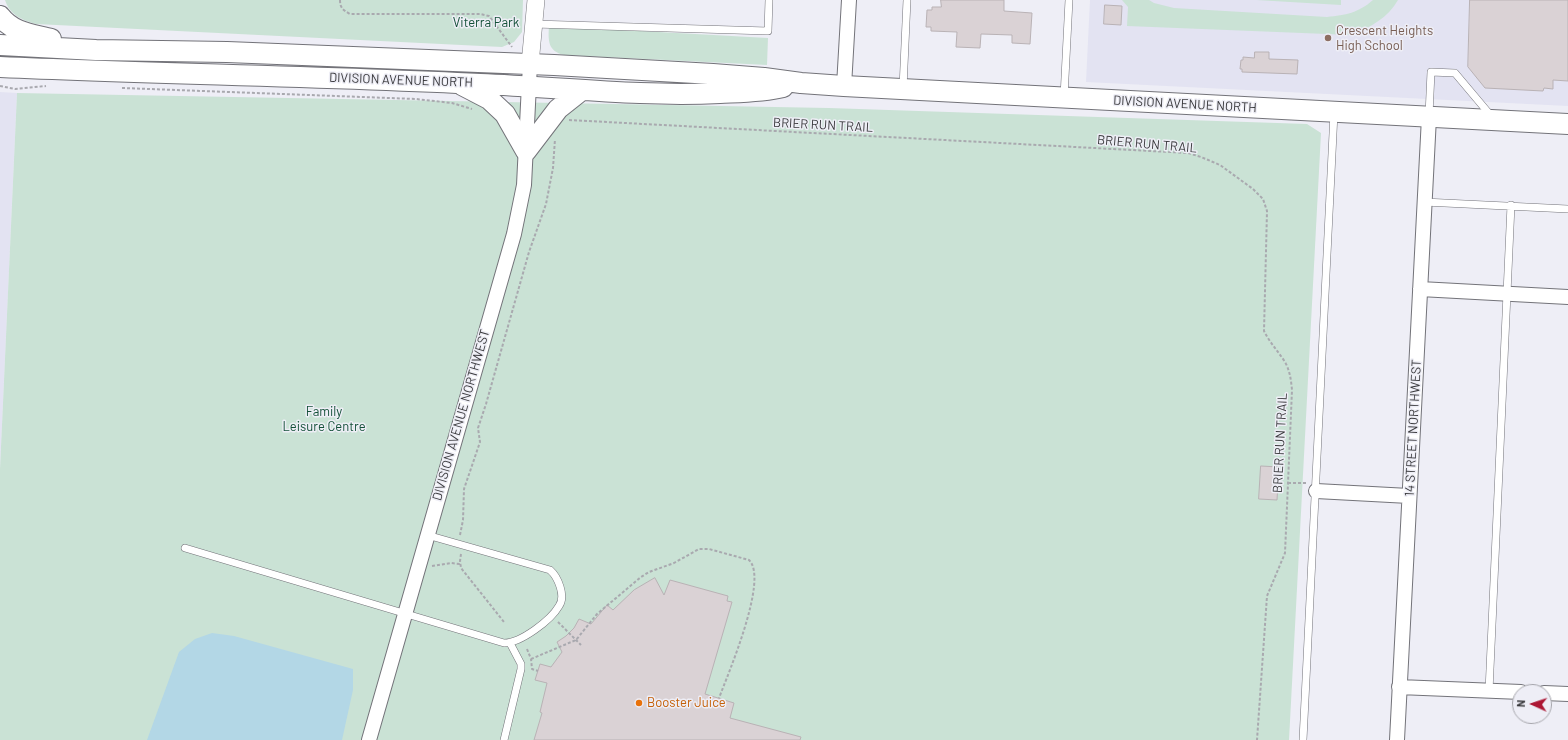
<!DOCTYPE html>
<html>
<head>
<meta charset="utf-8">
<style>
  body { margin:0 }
  #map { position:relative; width:1568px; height:740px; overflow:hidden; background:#eeeef6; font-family:Barlow,sans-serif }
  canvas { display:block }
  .north { position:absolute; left:1512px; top:684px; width:40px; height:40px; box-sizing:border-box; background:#eeeef6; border:1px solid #a6a6ac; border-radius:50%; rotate:273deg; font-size:11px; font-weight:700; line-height:16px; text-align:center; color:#39393c }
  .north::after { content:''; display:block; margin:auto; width:14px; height:18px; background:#ac1734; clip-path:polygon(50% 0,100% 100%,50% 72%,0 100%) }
</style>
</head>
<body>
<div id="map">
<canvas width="1568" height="740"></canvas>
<div class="north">N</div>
</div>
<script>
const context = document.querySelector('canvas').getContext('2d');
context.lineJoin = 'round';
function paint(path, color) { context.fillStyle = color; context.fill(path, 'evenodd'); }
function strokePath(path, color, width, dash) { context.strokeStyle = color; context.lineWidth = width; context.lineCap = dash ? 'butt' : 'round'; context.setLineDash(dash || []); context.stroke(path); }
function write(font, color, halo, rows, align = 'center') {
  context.font = font + ' Barlow,sans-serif'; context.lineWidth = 3; context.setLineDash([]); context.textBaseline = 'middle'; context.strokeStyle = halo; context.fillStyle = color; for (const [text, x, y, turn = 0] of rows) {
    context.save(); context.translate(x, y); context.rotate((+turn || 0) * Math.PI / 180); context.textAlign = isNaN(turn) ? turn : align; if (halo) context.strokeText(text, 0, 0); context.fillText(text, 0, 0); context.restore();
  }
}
paint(new Path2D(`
  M1090 0H1568V106L1086 82Z
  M0 92 17 93 0 469Z`), '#e3e3f2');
paint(new Path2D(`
  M5 0H523L522 32 514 42 502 47 36 24C22 20 10 15 5 0Z
  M1122 0H1149L1154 3 1174 8 1327 17C1346 15 1358 13 1373 0H1398C1388 18 1370 27 1352 35L1127 26 1128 7Z
  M1256 0H1341V5Z
  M549 26 768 38 767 65 564 55C548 51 548 41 549 26Z
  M17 93 829 108 1307 124 1321 133 1289 740H0V469Z`), '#cae2d5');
paint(new Path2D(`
  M212 633 234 636 353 669V690L342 740H147L179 652 195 639Z`), '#b3d7e6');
const building = new Path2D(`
  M941 0H1004V11L1032 13 1030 44 1012 43V35L981 34 980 48 956 47 957 32 931 31V27H926L927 10H932V7H941Z
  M1470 0H1568V81L1553 80V89L1544 88 1543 91 1485 88 1468 67Z
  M1105 5 1122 6 1121 25 1104 24Z
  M1255 52H1269V59L1298 60 1297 74 1242 72V69H1240L1241 60H1243V57L1254 58Z
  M1261 466 1279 467 1277 500 1259 499Z
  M655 578 664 595 670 580 728 596 727 601 732 602 705 694 734 703 730 718 801 737 800 740H534L542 713 540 712 547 683 535 680 540 664 551 667 562 652 557 642 566 636 574 628 579 619 591 624 607 605 613 610 634 590Z`);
paint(building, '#dad2d5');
strokePath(building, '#b9b2b5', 1);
const service = new Path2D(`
  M534 24 768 31 769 0
  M903 88 907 0
  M1064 97 1069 0
  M1429 115 1431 72 1455 73 1492 117
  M1424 202 1568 209
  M185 548 504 643C521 643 551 620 559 606 566 596 558 577 550 570L427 535
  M1489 691 1511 205
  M504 740 521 669V664L510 643
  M1303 740 1334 113`);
const minor = new Path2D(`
  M844 86 849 0
  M1420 289 1568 297
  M1316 491 1409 496
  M1399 687 1521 692
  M1544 693 1568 694
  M369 740 514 234 524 185 530 64
  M1397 740 1429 117`);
const tertiary = new Path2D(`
  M530 64 536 0`);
const secondary = new Path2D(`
  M0 16C13 33 32 34 51 39
  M0 45 96 50 227 52 554 65 713 74 764 78 801 83 844 86 1568 124
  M0 67C160 74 320 76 480 84 560 87 640 97 720 93 741 92 762 92 783 87
  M462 85 489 99 505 114 526 151 558 109 582 90`);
strokePath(service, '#737379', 8);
strokePath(minor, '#737379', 16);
strokePath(tertiary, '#737379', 18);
strokePath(secondary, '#737379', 22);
strokePath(new Path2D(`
  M340 0C340 8 343 10 350 14H480L489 16 512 47
  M0 86 15 89 46 86
  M122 88 416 99 452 103 472 109
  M569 120 1188 153 1201 157 1220 165 1253 189 1263 199 1267 211 1264 331C1270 343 1278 351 1285 362 1290 371 1291 380 1292 390L1285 553 1267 596 1257 740
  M1288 483H1306
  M460 535 463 520 464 489 480 442 478 428 486 404 529 252 546 204 553 168 555 139
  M461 554 460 561 461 568 504 622
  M432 566 451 563 460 564
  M558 622 581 645
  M527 649 531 659 532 669 538 671
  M531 659 576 640 597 614 641 577 649 572 674 563 699 549H709L749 560C769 579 728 674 719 698`), '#a9a9af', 2, [3, 2]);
strokePath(service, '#fff', 7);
strokePath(minor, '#fff', 14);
strokePath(tertiary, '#fff', 17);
strokePath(secondary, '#fff', 20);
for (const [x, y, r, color] of [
  [1328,38,4,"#8d6e63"],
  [639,703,4,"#e8710a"]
]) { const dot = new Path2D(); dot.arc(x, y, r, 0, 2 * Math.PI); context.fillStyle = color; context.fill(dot); strokePath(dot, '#eeeef6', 1.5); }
write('13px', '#135038', '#eeeef6', [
  ["Viterra Park",486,23],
  ["Family",324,412],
  ["Leisure Centre",324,427]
]);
write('13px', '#785e54', '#eeeef6', [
  ["Crescent Heights",1336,31],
  ["High School",1336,46]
], 'left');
write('13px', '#39393c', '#eeeef6', [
  ["DIVISION AVENUE NORTH",401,80,2],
  ["DIVISION AVENUE NORTH",1185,104,3],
  ["BRIER RUN TRAIL",823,125,3],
  ["BRIER RUN TRAIL",1147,144,5],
  ["DIVISION AVENUE NORTHWEST",461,415,-74],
  ["14 STREET NORTHWEST",1413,428,-87],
  ["BRIER RUN TRAIL",1280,443,-87]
]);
write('13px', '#c56008', '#eeeef6', [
  ["Booster Juice",647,703]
], 'left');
</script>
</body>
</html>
